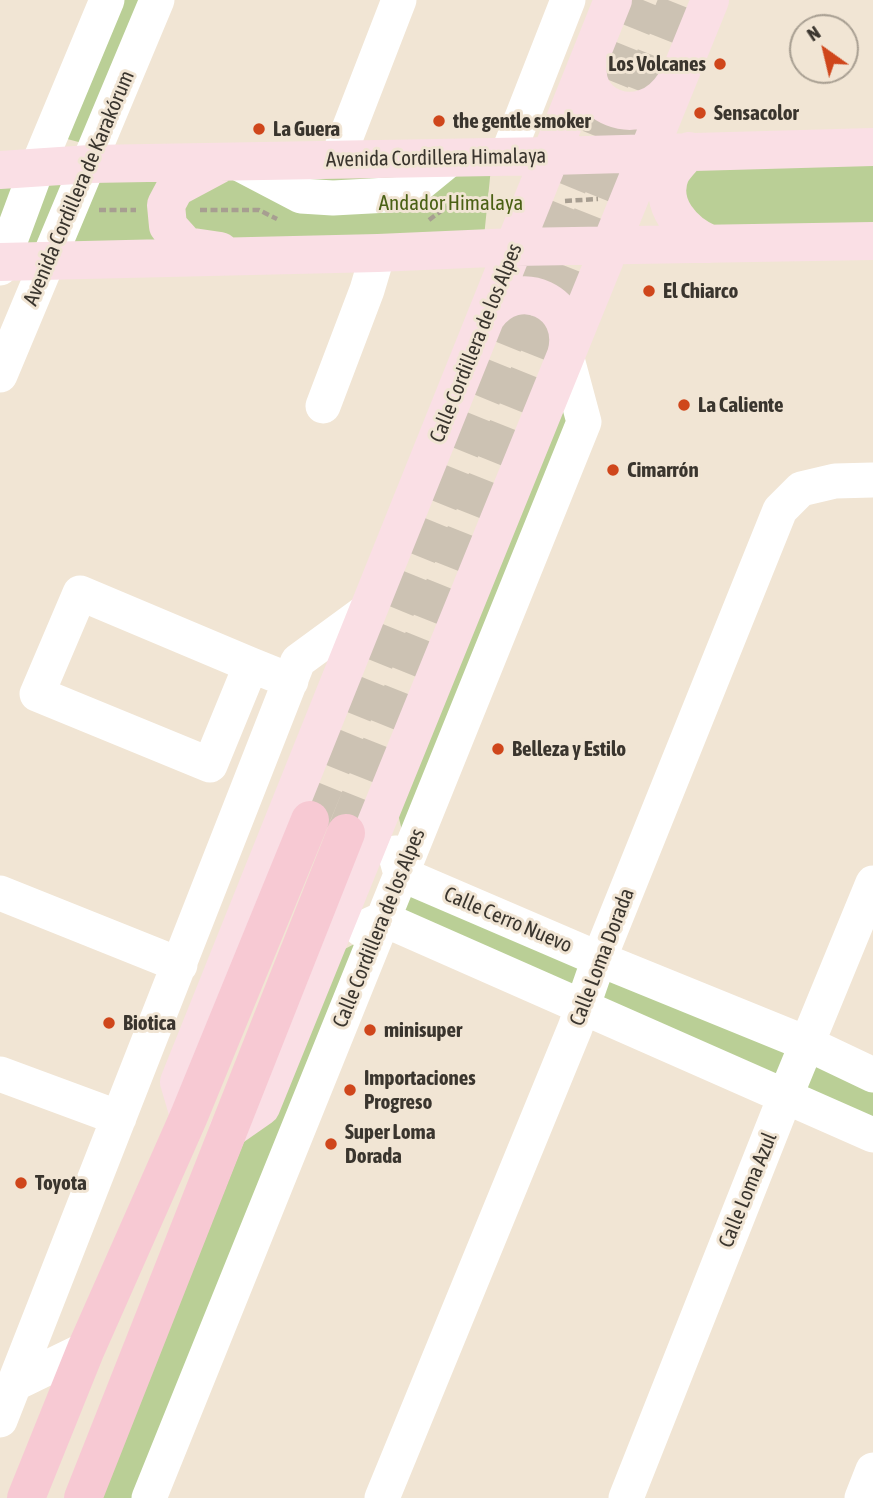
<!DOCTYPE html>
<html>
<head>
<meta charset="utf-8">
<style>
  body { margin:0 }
  #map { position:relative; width:873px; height:1498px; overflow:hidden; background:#f1e5d4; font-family:"Asap Condensed",sans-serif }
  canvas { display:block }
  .north { position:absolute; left:789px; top:14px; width:70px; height:70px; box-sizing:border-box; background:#f1e5d4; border:2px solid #a89f92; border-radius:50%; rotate:326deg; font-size:19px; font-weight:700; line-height:28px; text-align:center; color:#3a352e }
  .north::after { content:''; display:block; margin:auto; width:24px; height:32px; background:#cf461b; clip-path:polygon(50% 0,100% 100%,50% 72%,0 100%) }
</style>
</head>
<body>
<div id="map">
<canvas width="873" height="1498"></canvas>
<div class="north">N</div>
</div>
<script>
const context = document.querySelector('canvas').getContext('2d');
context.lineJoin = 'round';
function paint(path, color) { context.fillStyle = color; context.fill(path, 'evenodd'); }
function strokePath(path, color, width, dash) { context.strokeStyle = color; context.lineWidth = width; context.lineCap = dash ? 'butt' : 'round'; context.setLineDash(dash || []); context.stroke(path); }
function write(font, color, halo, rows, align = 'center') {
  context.font = font + ' "Asap Condensed",sans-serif'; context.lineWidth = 6; context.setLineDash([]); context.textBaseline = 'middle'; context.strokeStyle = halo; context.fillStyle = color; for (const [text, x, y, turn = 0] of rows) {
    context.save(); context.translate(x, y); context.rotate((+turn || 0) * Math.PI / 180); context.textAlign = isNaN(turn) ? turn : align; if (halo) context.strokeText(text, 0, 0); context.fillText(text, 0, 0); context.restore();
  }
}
paint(new Path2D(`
  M112 0H148L86 144 56 136Z
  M873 154V225L703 229 692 219 682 186 698 159Z
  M491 168 484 237 0 248V182Z
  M568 392 572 421 403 835 398 814Z
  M396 872 873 1075V1135L383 919Z
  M364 939 139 1498H101L245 1139 339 952Z`), '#bacf96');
strokePath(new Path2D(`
  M310 820 643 0
  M346 833 678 0`), '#ccc2b3', 38, [38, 19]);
strokePath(new Path2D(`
  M565 201 598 199
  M99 210H136
  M200 210H259L277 219
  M429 220 445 208 500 205`), '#a79e91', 4.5, [7, 3.5]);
strokePath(new Path2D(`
  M507 156 568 0
  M337 160 399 0
  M238 163 301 196 333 198 407 194 451 158
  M0 268 37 168 107 0
  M0 375 157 0
  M323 406 367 290 378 253
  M251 665 210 765 37 694 80 593 251 665 291 681
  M395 853 401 874 599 959 808 1044 873 1075
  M0 893 180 965
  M361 929 383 919 873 1135
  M0 1074 119 1118
  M14 1384 86 1349
  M0 1420 298 661 369 609
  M149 1498 584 422 566 355
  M382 1498 575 1028 599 959 780 510 801 489 835 481 873 480
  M626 1498 785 1097 873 883
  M862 1498 873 1470`), '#fff', 35);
strokePath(new Path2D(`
  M591 55C572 104 641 137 675 83
  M689 151C683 158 675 166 671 173 657 205 684 233 710 244
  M218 165 175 188 166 205 168 226 186 246 220 251
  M0 170 90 164 551 156 873 147
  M0 262 378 253 514 247 873 241
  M486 317C517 272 581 303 566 355
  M189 1116 179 1082 613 0
  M228 1130 261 1107 710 0`), '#fadfe5', 38);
strokePath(new Path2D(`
  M26 1498 86 1349 189 1116 310 820
  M83 1498 346 833`), '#f7c9d3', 38);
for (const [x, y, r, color] of [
  [720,64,7,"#cf461b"],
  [700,113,7,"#cf461b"],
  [439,121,7,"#cf461b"],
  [259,129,7,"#cf461b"],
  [649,291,7,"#cf461b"],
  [684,405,7,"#cf461b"],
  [613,470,7,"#cf461b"],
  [498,749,7,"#cf461b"],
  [109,1023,7,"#cf461b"],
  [370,1030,7,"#cf461b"],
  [350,1090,7,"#cf461b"],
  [331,1144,7,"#cf461b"],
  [21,1183,7,"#cf461b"]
]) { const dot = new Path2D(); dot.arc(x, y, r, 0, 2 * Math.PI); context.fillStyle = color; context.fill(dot); strokePath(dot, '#f1e5d4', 2.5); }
write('bold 21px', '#3a352e', '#f1e5d4', [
  ["Los Volcanes",706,64,"right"],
  ["Sensacolor",714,113],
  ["the gentle smoker",453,121],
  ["La Guera",273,129],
  ["El Chiarco",663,291],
  ["La Caliente",698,405],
  ["Cimarrón",627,470],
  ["Belleza y Estilo",512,749],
  ["Biotica",123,1023],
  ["minisuper",384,1030],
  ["Importaciones",364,1078],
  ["Progreso",364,1102],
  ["Super Loma",345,1132],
  ["Dorada",345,1156],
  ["Toyota",35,1183]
], 'left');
write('21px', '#3a352e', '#f1e5d4', [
  ["Avenida Cordillera Himalaya",436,158,-1],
  ["Avenida Cordillera de Karakórum",79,188,-67],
  ["Calle Cordillera de los Alpes",476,343,-68],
  ["Calle Cerro Nuevo",508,920,23],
  ["Calle Cordillera de los Alpes",379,928,-68],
  ["Calle Loma Dorada",602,957,-69],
  ["Calle Loma Azul",748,1190,-68]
]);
write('21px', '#4a6014', '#f1e5d4', [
  ["Andador Himalaya",451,203]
]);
</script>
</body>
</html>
